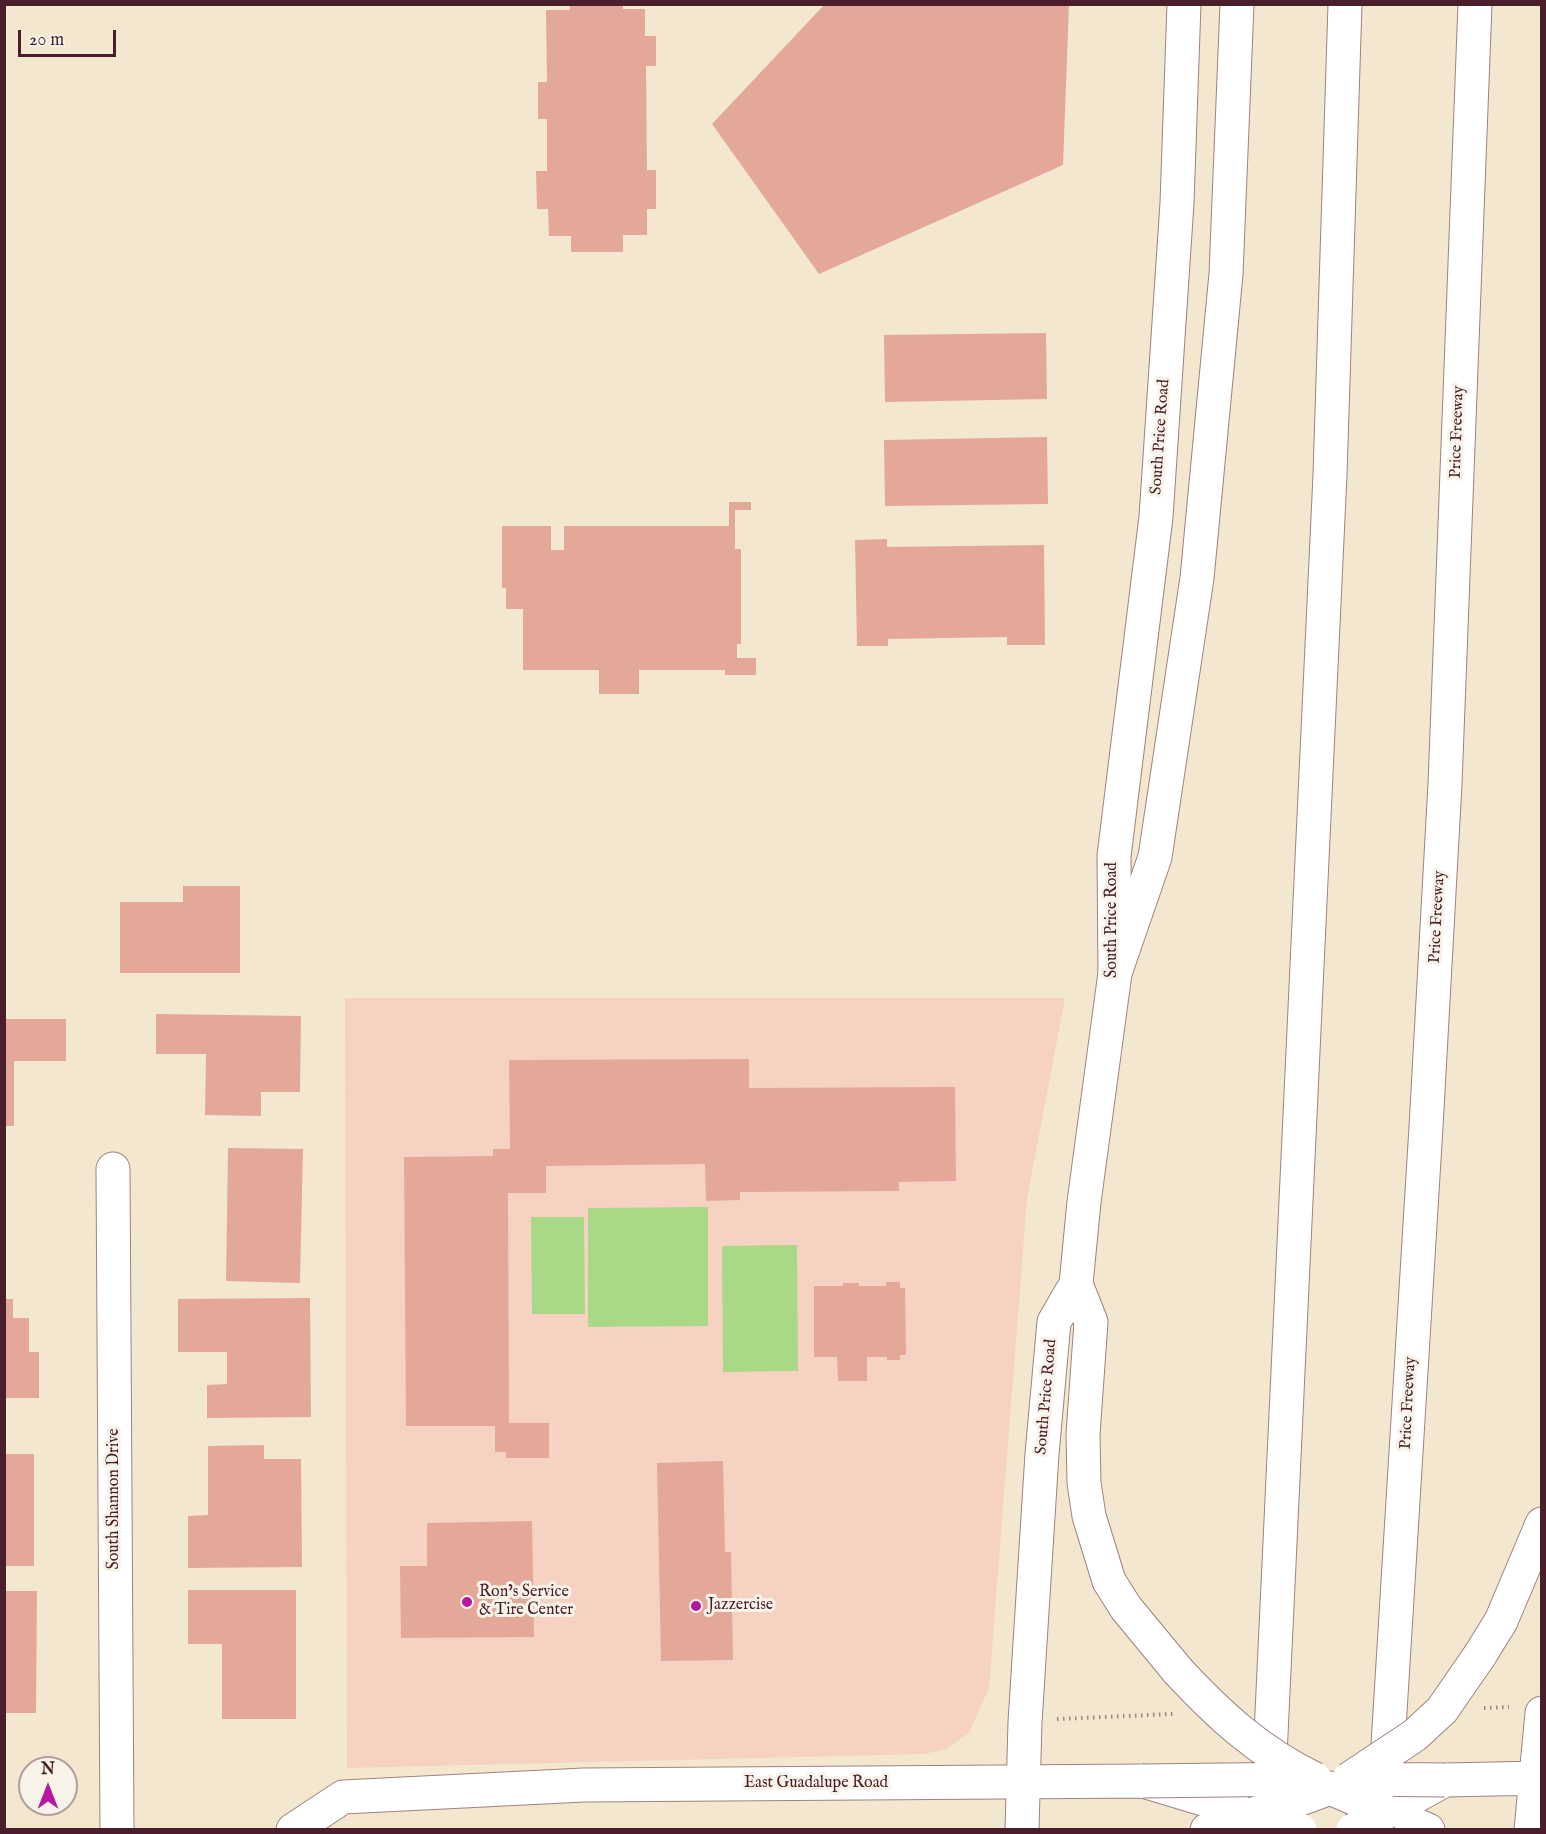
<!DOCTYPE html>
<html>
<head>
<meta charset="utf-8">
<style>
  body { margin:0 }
  #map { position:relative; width:1546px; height:1834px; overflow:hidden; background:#f3e7d0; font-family:"IM FELL English",serif }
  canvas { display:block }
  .frame { position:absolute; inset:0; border:6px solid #4a1f2b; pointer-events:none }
  .north { position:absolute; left:18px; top:1756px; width:60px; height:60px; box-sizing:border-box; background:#f7f3e8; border:2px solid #b29e9c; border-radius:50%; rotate:0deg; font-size:16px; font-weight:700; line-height:24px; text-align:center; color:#4a1f2b }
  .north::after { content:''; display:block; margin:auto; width:21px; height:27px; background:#b5179e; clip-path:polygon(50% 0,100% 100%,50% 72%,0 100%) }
  .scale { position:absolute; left:18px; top:30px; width:98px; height:27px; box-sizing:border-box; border:3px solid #4a1f2b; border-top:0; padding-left:8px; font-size:18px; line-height:21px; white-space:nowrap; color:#4a1f2b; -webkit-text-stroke:4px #f7f3e8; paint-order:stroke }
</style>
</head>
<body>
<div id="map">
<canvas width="1546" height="1834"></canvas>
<div class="frame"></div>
<div class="north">N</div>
<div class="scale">20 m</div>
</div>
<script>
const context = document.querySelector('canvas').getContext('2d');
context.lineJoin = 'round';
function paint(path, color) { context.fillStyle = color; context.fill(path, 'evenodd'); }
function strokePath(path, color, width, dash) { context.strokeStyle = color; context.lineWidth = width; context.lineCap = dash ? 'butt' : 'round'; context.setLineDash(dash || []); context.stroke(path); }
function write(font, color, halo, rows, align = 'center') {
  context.font = font + ' "IM FELL English",serif'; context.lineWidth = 6; context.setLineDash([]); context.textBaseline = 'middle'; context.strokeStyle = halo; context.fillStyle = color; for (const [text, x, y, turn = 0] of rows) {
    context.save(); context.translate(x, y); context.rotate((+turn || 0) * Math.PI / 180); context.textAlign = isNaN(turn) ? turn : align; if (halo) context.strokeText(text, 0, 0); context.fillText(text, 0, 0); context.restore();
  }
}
paint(new Path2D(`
  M345 998H1065L1027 1199 989 1688 969 1733 947 1749 924 1754 347 1768Z`), '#f6d2c3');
paint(new Path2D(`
  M708 1207V1326L588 1327V1208Z
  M531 1217H584L585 1314H532Z
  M797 1245 798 1371 723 1372 722 1246Z`), '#a9d987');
paint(new Path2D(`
  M569 4H623V9H645V36H656V66H646L647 170H656V209H647V235H623V252H571V236H549L548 209H537L536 171H547V119H538V82H547L546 10H570Z
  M825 4H1069L1063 165 819 274 712 124Z
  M1046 333 1047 399 885 402 884 335Z
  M1047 437 1048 504 885 506 884 440Z
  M729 502H751V510H735V549H741V644H737V658H756V675H725V670H639V694H599V670H523V609H506V588H502V526H551V550H564V526H729Z
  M887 539V547L1044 545 1045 645H1007V637L888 639V646H857L855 540Z
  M183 886H240V973H120V902H183Z
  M156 1014 301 1016 300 1092H261V1116L205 1115 206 1054H156Z
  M4 1019H66V1061H14V1126H4Z
  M749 1059V1088L955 1087 956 1181 899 1182V1191L740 1192V1200L706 1201 705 1164 546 1166V1193H508L509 1423H549V1458H506V1452H495V1426H406L404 1157 493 1156V1149H510L509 1060Z
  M228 1148 303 1149 300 1283 226 1281Z
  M886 1282H900V1288H905L906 1355H900V1360H887V1357H867V1381H838L837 1357H814V1286H843V1283H859V1286H886Z
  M310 1298 311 1417 207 1418V1385L227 1384V1352H178V1299Z
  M4 1299H13V1318H29V1352H39V1398H4Z
  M264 1445V1459H301L302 1567 188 1568V1516L208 1515V1446Z
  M4 1454H34V1566H4Z
  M723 1461 725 1552H731L733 1660 661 1661 657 1463Z
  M532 1521 534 1637 401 1638 400 1566H427V1523Z
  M188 1590H296V1719H222V1644H188Z
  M4 1591H37L36 1713H4Z`), '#e4a898');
const minor = new Path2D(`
  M113 1169 117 1830`);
const secondary = new Path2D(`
  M1076 1284 1091 1322 1083 1434 1084 1483 1089 1516 1109 1581 1126 1608 1178 1671
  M1480 1655 1501 1621 1542 1524
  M1387 1812 1445 1780 1542 1778
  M1387 1812 1428 1830
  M293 1830 343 1797 584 1785 1143 1781 1253 1814
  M1022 1830 1025 1722 1042 1454 1054 1322 1076 1284 1084 1202 1115 973 1114 856 1156 517 1177 203 1184 4
  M1207 1830 1241 1816 1253 1814
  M1531 1830 1542 1713`);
const motorway = new Path2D(`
  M1115 973 1155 857 1197 578 1226 274 1237 4
  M1269 1777 1330 475 1345 4
  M1386 1777 1426 1127 1445 784 1475 4`);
strokePath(minor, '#9e837e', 35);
strokePath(secondary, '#9e837e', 35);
strokePath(motorway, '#9e837e', 35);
strokePath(new Path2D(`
  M1484 1708 1509 1707
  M1057 1719 1173 1714`), '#9e837e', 4, [1.5, 4.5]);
strokePath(minor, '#fff', 33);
strokePath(secondary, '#fff', 33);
strokePath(motorway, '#fff', 33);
const secondaryBridge = new Path2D(`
  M1178 1671C1220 1716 1259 1752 1315 1779
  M1349 1779 1415 1735 1442 1710 1480 1655
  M1349 1779 1445 1780
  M1143 1781 1310 1779
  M1253 1814 1284 1805 1330 1788 1387 1812
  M1253 1814 1300 1830
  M1353 1830 1387 1812`);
strokePath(secondaryBridge, '#9e837e', 35, []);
strokePath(secondaryBridge, '#fff', 33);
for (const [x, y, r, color] of [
  [467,1602,6,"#b5179e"],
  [696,1606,6,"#b5179e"]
]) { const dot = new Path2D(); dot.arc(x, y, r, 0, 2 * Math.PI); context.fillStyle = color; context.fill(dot); strokePath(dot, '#f7f3e8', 2); }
write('16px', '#4a1f2b', '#f7f3e8', [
  ["Price Freeway",1458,432,-88],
  ["South Price Road",1161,437,-86],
  ["Price Freeway",1438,917,-87],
  ["South Price Road",1113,920,-90],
  ["South Price Road",1047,1397,-85],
  ["Price Freeway",1409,1403,-87],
  ["South Shannon Drive",115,1499,-90],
  ["East Guadalupe Road",816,1784]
]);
write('16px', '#4a1f2b', '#f7f3e8', [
  ["Ron’s Service",479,1593],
  ["& Tire Center",479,1611],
  ["Jazzercise",708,1606]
], 'left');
</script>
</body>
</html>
